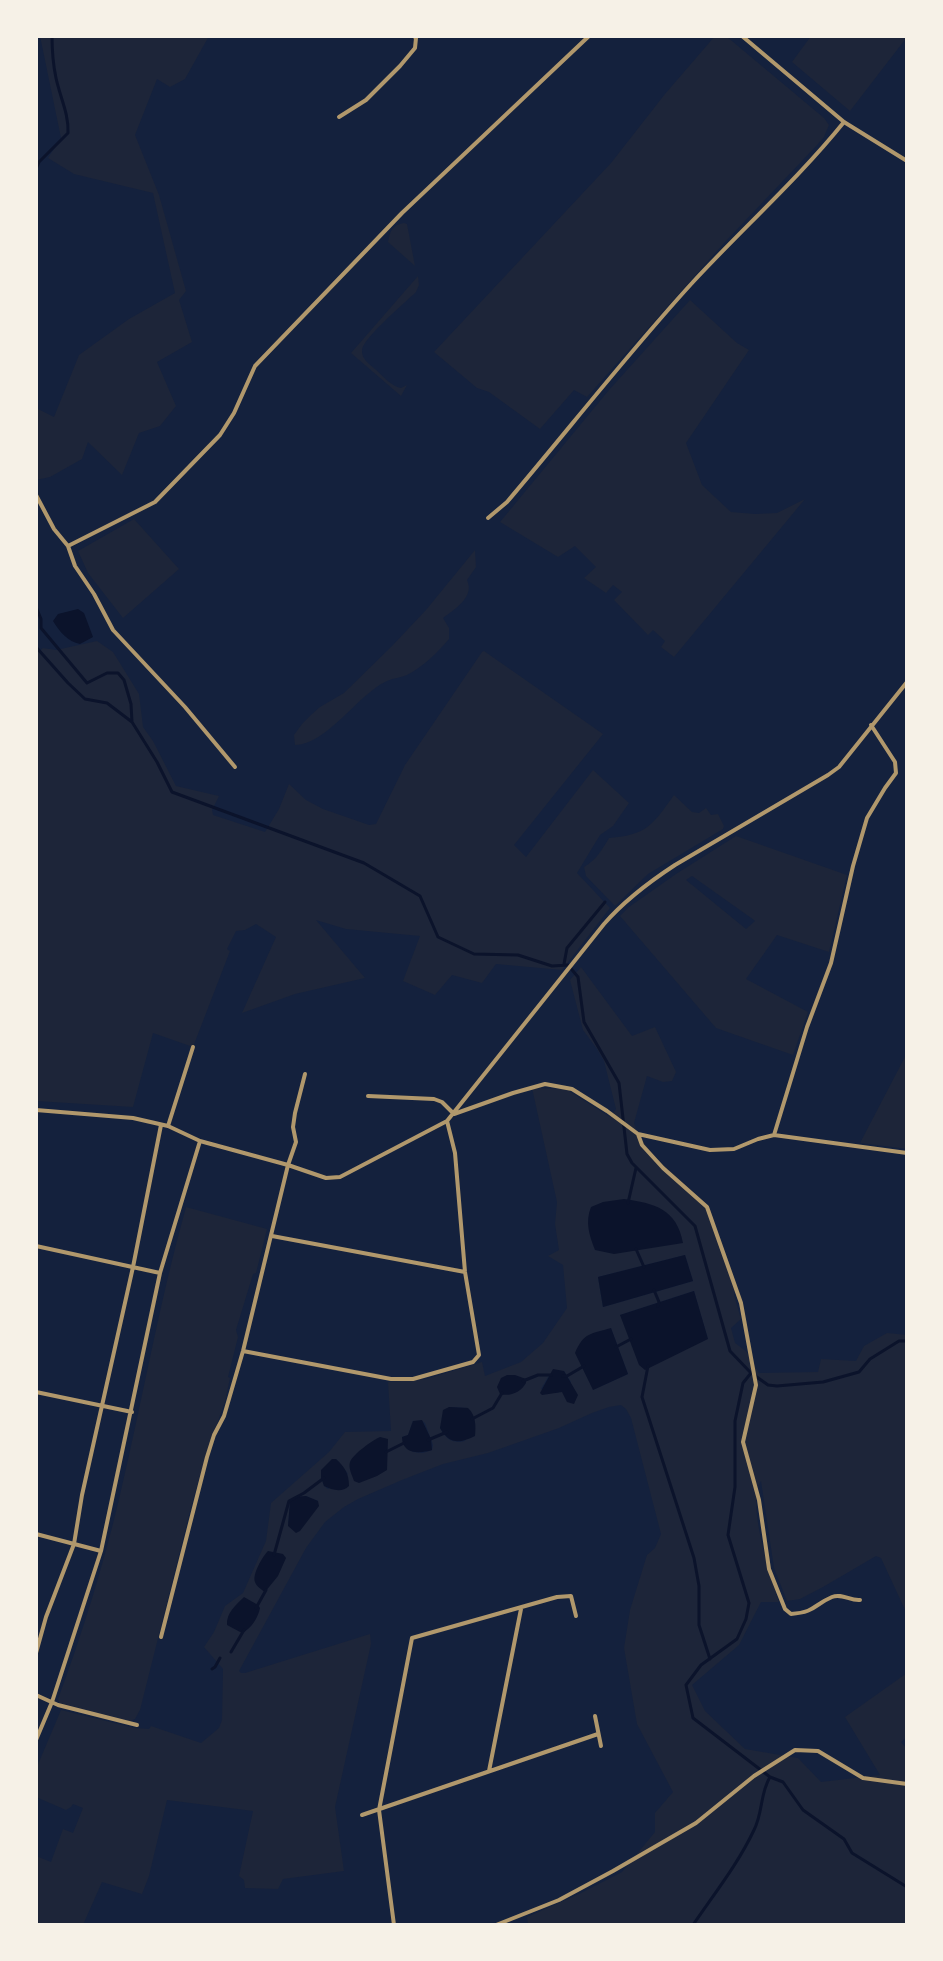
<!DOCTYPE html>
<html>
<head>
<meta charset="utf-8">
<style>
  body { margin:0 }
  #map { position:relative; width:943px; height:1961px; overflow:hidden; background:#14213d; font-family:Inter,sans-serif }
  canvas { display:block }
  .frame { position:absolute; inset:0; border:38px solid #f6f1e7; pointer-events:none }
</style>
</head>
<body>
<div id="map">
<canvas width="943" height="1961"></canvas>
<div class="frame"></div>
</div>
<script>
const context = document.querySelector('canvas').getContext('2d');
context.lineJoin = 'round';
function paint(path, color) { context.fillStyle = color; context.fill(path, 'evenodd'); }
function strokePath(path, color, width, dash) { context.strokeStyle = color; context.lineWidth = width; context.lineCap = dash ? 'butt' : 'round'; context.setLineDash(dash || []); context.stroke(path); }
paint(new Path2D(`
  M40 36H209L185 79 170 87 157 79 135 135 159 195 186 291 179 300 192 342 157 362 176 406 160 426 139 433 122 475 88 442 82 459 50 477 36 480V408L54 417 79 355 129 319 175 293 153 193 74 174 48 158 61 138Z
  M715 36H726L824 118 829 125 824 137 818 144 724 243 587 397 574 390 540 429 489 392 477 388 434 352 611 163 665 94Z
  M811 36H907V37L850 111 792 62Z
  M404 223 407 224 415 266 388 242C390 231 392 225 404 223Z
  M418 276 419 285 416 292C406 302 363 338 362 350 361 358 369 364 375 369 383 376 391 386 401 388L407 385 401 396 351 353Z
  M690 300 737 343 749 350 686 443 702 485 731 512 755 514 777 513 805 499 674 657 661 647 665 641 653 630 648 635 614 600 622 592 613 585 606 593 584 578 596 567 575 546 558 557 500 522 609 390Z
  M134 519 179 569 123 618 88 573 78 551Z
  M475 550 476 567 467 580C475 597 455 609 443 618L449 628V639C438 652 423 667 407 675 400 678 392 678 385 682 358 695 326 745 295 745L294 735 302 724 312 714 320 707 344 693 392 646 426 610Z
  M97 641 113 652 139 694 143 727 153 741 176 786 219 796 212 810 213 815 265 832 279 809 289 784 306 800 323 809 369 825 376 824 405 765 482 652 484 651 603 734 514 845 526 857 593 770 629 803 613 826 600 835 577 873 610 908 562 970 496 964 482 983 452 975 435 995 403 981 420 936 346 929 316 920 365 978 295 994 242 1013 276 937 256 924 245 930 236 931 227 949 230 951 193 1047 153 1033 133 1107 36 1101V654L43 648 56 650Z
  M674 795 692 812 699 813 706 808 711 815 718 814 724 826 723 829 648 874 615 906 586 876 584 867C596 860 602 850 609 838 648 835 653 824 674 795Z
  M736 836 847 875 829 952 777 935 746 979 808 1012 793 1055 716 1028 620 916 629 907 676 874ZM692 876 754 920 755 921 746 929 686 880Z
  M581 967 632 1036 655 1027 676 1072 672 1081 663 1082 647 1076 634 1123 638 1135 656 1158 709 1206 736 1283 734 1295 741 1319 731 1328 735 1343 747 1352 759 1373 818 1372 821 1359 856 1361 864 1346 887 1333 907 1335V1614L881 1558 876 1556 823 1587 800 1599 787 1601 774 1568 761 1481C746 1502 771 1578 779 1602H761L739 1645 692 1685 705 1711 745 1749 798 1758 821 1782 880 1775 845 1717 907 1673V1737L901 1742 907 1749V1925H528L527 1917 579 1894 622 1872 655 1832V1813L673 1792 637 1724 624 1648 630 1610 647 1555 655 1548 661 1534 631 1418 626 1409 621 1405 609 1407 592 1413 559 1428 488 1453 443 1464 402 1480 358 1499 344 1507 325 1522 306 1548 239 1671 241 1673H245L370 1634 371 1644 335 1807 344 1871 283 1879 278 1889 245 1888 244 1880 239 1876 253 1811 167 1800 149 1876 142 1894 102 1882 83 1925H36V1856L51 1862 63 1829 73 1833 83 1808 73 1804 71 1807 66 1810 36 1797V1769L61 1710 135 1728 149 1729 151 1726 201 1743 219 1728 222 1720 223 1669 204 1647 214 1632 225 1606 243 1593 266 1541 271 1503 329 1452 345 1432 391 1431 388 1382 426 1379 482 1362 485 1376 521 1362 543 1343 567 1308 563 1265 548 1256 559 1250 555 1224 557 1202 532 1088 566 1089 610 1117 616 1109 604 1061 597 1049 583 1030 570 980ZM685 1255 693 1281 603 1307 598 1277ZM694 1291 708 1339 620 1315ZM611 1328 628 1374 593 1390ZM564 1371 571 1382C559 1395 558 1394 541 1389L548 1377ZM449 1407 468 1408 465 1441C452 1444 446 1439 440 1428ZM413 1421H422L425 1423 433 1445 432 1450 423 1453 413 1452 402 1437 408 1435ZM336 1459 348 1474 328 1489 324 1486 321 1477ZM306 1496 318 1501 288 1526 290 1502Z
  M907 1053V1149L860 1143Z
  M186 1207 267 1229 256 1273 253 1274 236 1330 238 1337 228 1377 230 1378 225 1402 207 1451 191 1507 140 1710 135 1719 130 1721 59 1703 58 1699C82 1634 103 1567 119 1499 142 1402 159 1303 186 1207Z`), '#1d2539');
paint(new Path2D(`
  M78 609 84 613 93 637 80 644C68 642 59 631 53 621L58 614Z
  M624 1199C654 1203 677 1209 683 1243L614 1254 595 1250C589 1235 585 1222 591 1207L603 1202Z
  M685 1255 693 1281 603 1307 598 1277Z
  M694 1291 708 1339 645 1370 639 1365 620 1315Z
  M611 1328 628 1374 593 1390 575 1353C584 1332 591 1334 611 1328Z
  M553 1369 564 1371 578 1395 574 1404 567 1402 562 1392 542 1395 540 1393Z
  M507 1375H515L526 1379V1383C521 1392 510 1397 500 1394L497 1387 501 1378Z
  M449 1407 468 1408C476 1415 476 1426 475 1436 459 1444 449 1444 440 1428L443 1410Z
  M422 1420 431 1439 432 1450C419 1454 402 1454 402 1437L408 1435 413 1421Z
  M380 1437 388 1439 387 1470 377 1476 359 1483 354 1481C352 1475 348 1468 350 1462 353 1454 373 1440 380 1437Z
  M332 1459H336C345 1467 349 1474 349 1486 342 1493 332 1490 324 1486L321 1477V1470Z
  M306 1496 318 1501 319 1506 300 1531 296 1533 288 1526 290 1502 294 1497Z
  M268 1551 283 1554 286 1558 278 1576 265 1592C262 1590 256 1586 255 1582 252 1574 263 1556 268 1551Z
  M244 1597 258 1605 260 1608C258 1618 251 1629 242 1633L227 1625C226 1613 236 1605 244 1597Z`), '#0b132b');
strokePath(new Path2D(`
  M36 169 39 162 68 133C69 114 60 97 56 78 53 64 52 51 52 36
  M36 607 41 619V628L87 683 107 673H118L124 680 131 704 132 722 157 762 172 792 364 863 420 896 438 937 474 954 518 955 552 966 568 965 578 977 584 1022 619 1083 627 1154 632 1163 695 1226 730 1351 751 1373 743 1383 735 1421V1487L728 1535 749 1603 746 1619 737 1639 701 1665 686 1685 693 1718 770 1777 783 1782 803 1810 844 1839 852 1853 907 1887
  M36 647 68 683 85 699 107 703 132 722
  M564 964 567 948 605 902
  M628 1203 636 1168
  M636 1249 644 1267
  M654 1290 659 1302 658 1306
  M616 1347 631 1339
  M648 1366 642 1397 694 1558 699 1586V1625L710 1659
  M754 1375 768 1385 777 1386 823 1382 859 1372 870 1359 899 1341H907
  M563 1376H567L584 1366
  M523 1381 538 1375H551
  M472 1419 493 1408 502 1393
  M428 1440 447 1432
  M386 1452 404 1443
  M274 1555 289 1501 304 1493 324 1478
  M256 1608 266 1590
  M231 1652 244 1630
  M212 1669 215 1667 220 1658
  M693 1925C714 1894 738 1864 754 1830 763 1813 760 1793 770 1777`), '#0b132b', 3);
strokePath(new Path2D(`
  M742 36 844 122 907 161
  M339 117 366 100 400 66 415 48 416 38 414 36
  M36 495 54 529 68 546 155 502 220 435 234 413 255 366 402 213 589 36
  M488 518 507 502C569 429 628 353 693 282 743 228 798 179 844 122
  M68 546 75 566 94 594 113 630 185 707 235 767
  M368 1096 434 1099 442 1102 454 1114 513 1093 545 1084 572 1089 607 1111 638 1134 710 1150 734 1149 758 1139 774 1135 907 1153
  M36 1110 133 1118 168 1126 200 1141 288 1165 326 1178 340 1177 447 1121 604 924C624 901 649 882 675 865L828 775 839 767 907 682
  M168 1126 193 1047
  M638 1134 642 1145 663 1168 707 1207 741 1303 756 1385 743 1442 759 1500 769 1569 785 1609 791 1614C816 1612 813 1605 832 1597 842 1593 850 1601 860 1600
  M774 1135 807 1027 831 963 853 866 867 818 885 788 896 773 895 762 871 725
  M272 1236 465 1272
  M36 1246 160 1273
  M243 1351 391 1379H413L473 1362 479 1355 465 1272 455 1153 447 1121
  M36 1392 132 1412
  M36 1534 101 1551
  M161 1637 207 1457 214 1435 224 1416 243 1351 288 1165 296 1142 293 1127 295 1113 305 1074
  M36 1653 46 1617 74 1544 82 1495 133 1267 161 1125
  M36 1695 58 1705 137 1725
  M595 1716 601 1746
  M36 1740 52 1702 101 1551 160 1273 200 1141
  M489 1771 521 1609
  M362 1815 598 1734
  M394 1925 379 1810 412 1638 557 1597 571 1596 576 1616
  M496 1925 559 1900 613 1871 696 1823 754 1776 795 1750 818 1751 863 1778 907 1784`), '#b1986c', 4);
</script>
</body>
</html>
